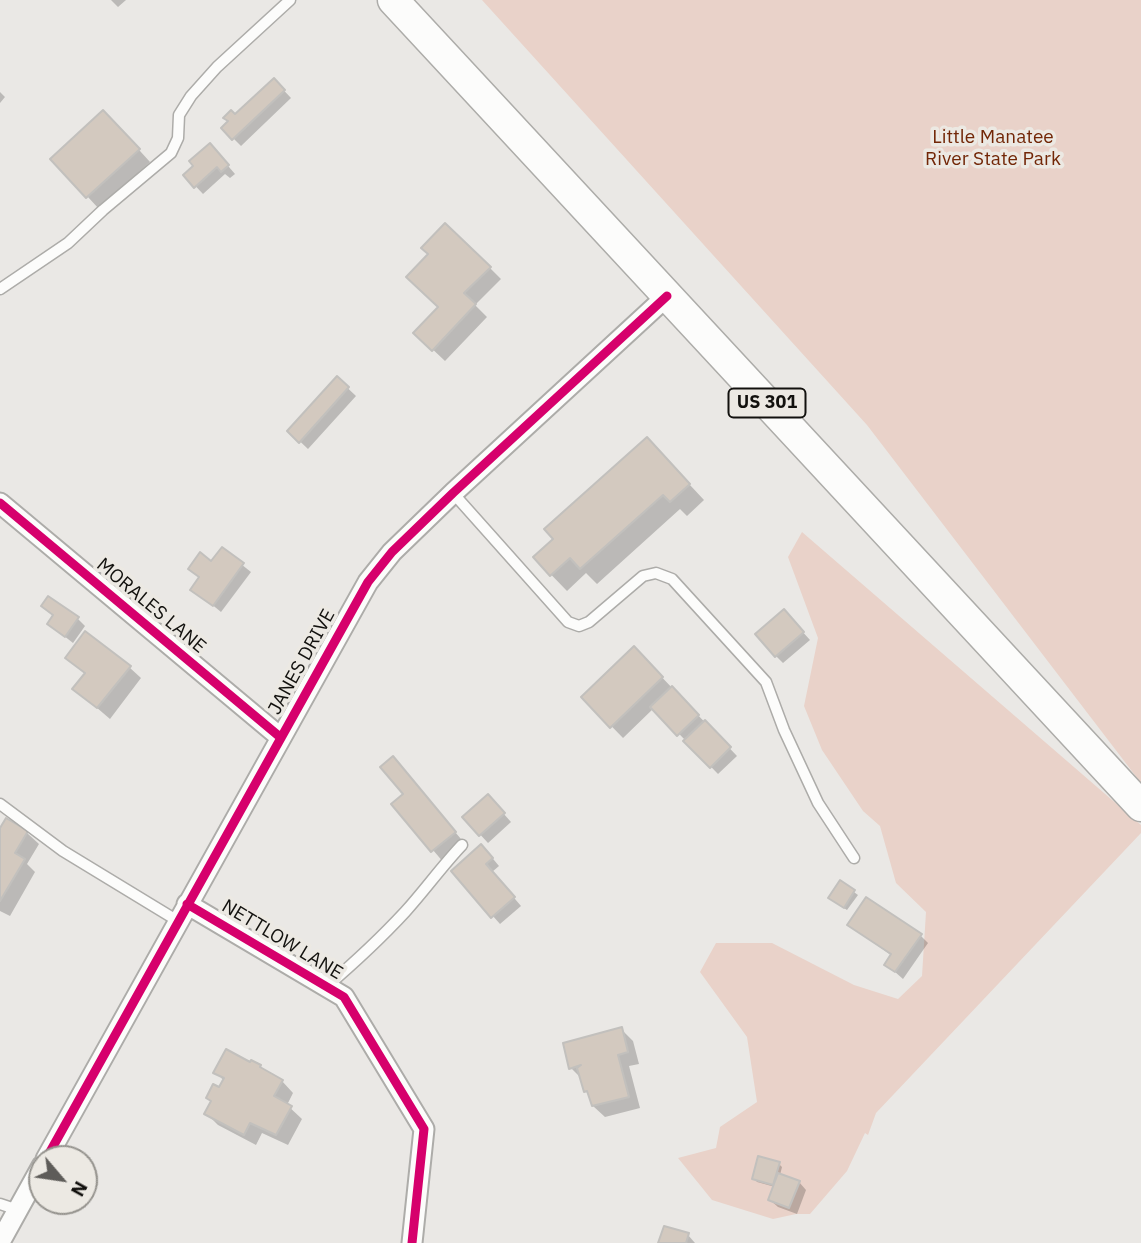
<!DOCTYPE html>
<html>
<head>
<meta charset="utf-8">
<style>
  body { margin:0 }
  #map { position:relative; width:1141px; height:1243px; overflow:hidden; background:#eae8e5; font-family:"IBM Plex Sans",sans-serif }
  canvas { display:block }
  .north { position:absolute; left:28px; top:1145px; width:70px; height:70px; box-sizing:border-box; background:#ece9e3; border:2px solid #95938e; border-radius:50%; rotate:119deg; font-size:19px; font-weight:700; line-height:28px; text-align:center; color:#12110e }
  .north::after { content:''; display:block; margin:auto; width:24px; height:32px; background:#5e5c59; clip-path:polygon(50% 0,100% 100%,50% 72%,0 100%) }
</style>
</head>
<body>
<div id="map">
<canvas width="1141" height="1243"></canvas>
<div class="north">N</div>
</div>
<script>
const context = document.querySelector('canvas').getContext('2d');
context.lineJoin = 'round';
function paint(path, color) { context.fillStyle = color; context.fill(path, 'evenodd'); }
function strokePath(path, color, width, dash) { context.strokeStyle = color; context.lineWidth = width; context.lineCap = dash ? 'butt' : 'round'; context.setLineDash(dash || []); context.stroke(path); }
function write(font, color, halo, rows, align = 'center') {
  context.font = font + ' "IBM Plex Sans",sans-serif'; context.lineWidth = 7; context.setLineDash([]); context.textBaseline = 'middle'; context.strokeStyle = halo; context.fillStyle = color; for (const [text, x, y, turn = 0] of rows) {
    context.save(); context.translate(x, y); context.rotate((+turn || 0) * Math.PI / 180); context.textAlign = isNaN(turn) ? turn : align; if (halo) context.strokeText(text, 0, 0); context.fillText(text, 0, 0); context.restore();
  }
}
paint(new Path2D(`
  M482 0H1141V783L867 425Z
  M802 532 1141 825V833L876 1113 868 1135 865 1133 847 1171 810 1214H796L773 1219 712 1200 678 1158 716 1148 720 1127 757 1102 747 1037 700 972 716 943H772L854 985 898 999 922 976 926 912 896 883 880 826 863 811 822 750 804 706 818 638 788 557Z`), '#e9d2c9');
paint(new Path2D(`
  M111 0H126L118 7Z
  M274 80 291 98 241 146 223 128Z
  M0 92 5 97 0 103Z
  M131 141 150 162 99 209 53 159Z
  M217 153 235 174 230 178 225 174 203 194 185 175Z
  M430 255 490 268 501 279 475 305 487 317 445 361 427 344 440 307Z
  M337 378 356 396 308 449 289 431Z
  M662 455 704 500 687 516 680 509 597 584 586 573 567 591 535 558Z
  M222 549 251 572 221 612 193 589 201 578 190 569 211 563Z
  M43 606 77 618 85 626 73 643 49 624 54 616Z
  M791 619 810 640 783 663 776 656Z
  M634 648 737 756 718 774 654 708 623 738 583 697Z
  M67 658 129 667 141 678 110 719 75 689 86 675Z
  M393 758 466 845 444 863 394 804 405 795Z
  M495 804 511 822 488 843 464 817Z
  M0 831 27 833 39 844 27 864 35 872 10 916 0 911Z
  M489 854 499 866 492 872 521 906 500 924 453 871Z
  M840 882 858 895 847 910 833 901Z
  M849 925 920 935 928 943 903 979 886 964 892 956Z
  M621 1029 633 1041 639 1064 629 1066 640 1108 605 1117 593 1106 582 1079 571 1068Z
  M260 1067 282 1081 293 1093 287 1105 302 1119 288 1145 262 1133 256 1145 218 1125 206 1113 224 1081 216 1072Z
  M779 1164 782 1167 780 1175 799 1182 806 1190 797 1214 778 1207 770 1200 775 1187 757 1182 754 1178Z
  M688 1235 695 1243H660Z`), '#0003');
const building = new Path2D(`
  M274 78 285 90 232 140 221 128 228 121 223 118 231 110 235 114Z
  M103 110 140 149 86 198 50 159Z
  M210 143 229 165 221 172 217 167 194 188 183 175 193 166 189 161Z
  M445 223 491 267 464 293 476 304 432 351 413 333 438 307 406 277 428 254 421 248Z
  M337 376 349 387 299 443 287 431Z
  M647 437 690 484 670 502 663 495 580 569 570 558 550 576 533 557 553 539 544 529Z
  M222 547 244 563 213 606 190 590 199 577 188 569 200 552 211 561Z
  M48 596 79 617 65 637 47 624 53 615 41 606Z
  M784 609 804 632 775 657 755 634Z
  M85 631 131 666 97 708 72 689 85 673 65 658Z
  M634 646 663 677 610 728 581 697Z
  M672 686 699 715 677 736 650 707Z
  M705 720 731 747 710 768 683 741Z
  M393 756 456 832 431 852 391 804 403 794 380 767Z
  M488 794 505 813 479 836 462 817Z
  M6 818 28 831 15 853 25 859 0 901V828Z
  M481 844 493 858 486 864 515 897 491 918 451 871Z
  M840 880 855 890 844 908 828 898Z
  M866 897 922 934 895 972 884 965 891 954 847 925Z
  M622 1027 628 1052 618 1055 629 1097 592 1106 587 1091 584 1092 577 1068 581 1065 569 1069 563 1043Z
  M226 1049 250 1062 251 1060 261 1065 260 1067 283 1080 274 1096 292 1106 276 1135 250 1123 244 1135 204 1114 211 1101 206 1098 213 1084 219 1087 224 1078 213 1073Z
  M758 1156 780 1162 773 1185 752 1179Z
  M778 1173 800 1181 789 1208 768 1200Z
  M664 1226 689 1233 686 1243H658Z`);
paint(building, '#d3c9bf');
strokePath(building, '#c2c0bd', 2);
const lane = new Path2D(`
  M0 289 68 243 103 210 171 153 178 138 179 115 191 96 217 67 290 0
  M453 493 568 622 579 626 589 622 643 576 656 573 672 579 766 682 784 730 818 803 854 858
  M0 804 63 851 178 921
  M326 987C354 963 380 939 405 912 425 890 442 866 462 845
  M0 1204 18 1210`);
const street = new Path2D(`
  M0 503 280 737
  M187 904 344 997 424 1129 412 1243
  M46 1159 368 582 392 552 453 493 667 296
  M0 1242 42 1166`);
const primary = new Path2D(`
  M393 0 1141 806`);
strokePath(lane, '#adaca9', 13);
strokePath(street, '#adaca9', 23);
strokePath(primary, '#adaca9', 33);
strokePath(lane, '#fcfcfb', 10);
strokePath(street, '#fcfcfb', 19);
strokePath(primary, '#fcfcfb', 30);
strokePath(new Path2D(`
  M0 503 280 737
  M187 904 344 997 424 1129 412 1243
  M46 1159 368 582 392 552 453 493 667 296`), '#d6006c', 9);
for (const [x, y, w] of [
  [767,403,77]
]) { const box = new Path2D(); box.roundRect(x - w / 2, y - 14.5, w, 29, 5); context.fillStyle = '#ece9e3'; context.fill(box); strokePath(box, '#12110e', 2); }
write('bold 18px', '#12110e', null, [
  ["US 301",767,403]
]);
write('19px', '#722707', '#ece9e3', [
  ["Little Manatee",993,138],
  ["River State Park",993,160]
]);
write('19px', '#12110e', '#ece9e3', [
  ["MORALES LANE",151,606,40],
  ["JANES DRIVE",302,662,-61],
  ["NETTLOW LANE",282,940,31]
]);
</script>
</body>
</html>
